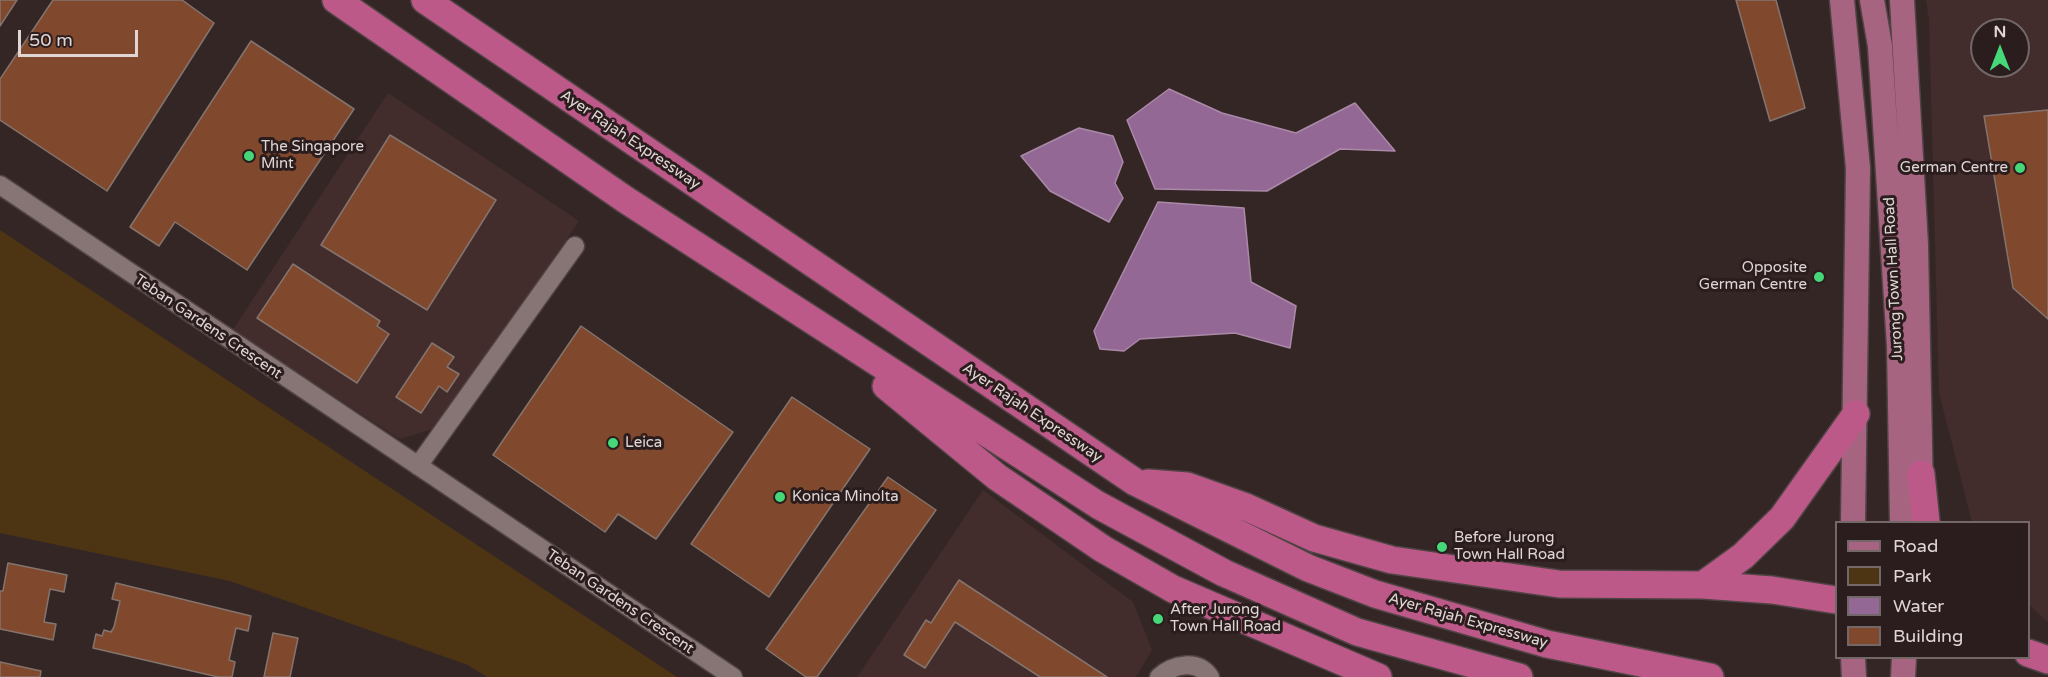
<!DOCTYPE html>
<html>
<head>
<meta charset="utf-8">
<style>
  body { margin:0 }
  #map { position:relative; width:2048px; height:677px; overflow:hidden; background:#352626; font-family:"Varela Round",sans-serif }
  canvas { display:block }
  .legend { position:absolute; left:1835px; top:521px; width:195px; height:138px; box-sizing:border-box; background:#2b1d1d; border:2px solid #736767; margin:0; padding:8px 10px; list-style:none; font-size:18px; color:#e0d6d6 }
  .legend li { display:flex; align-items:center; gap:12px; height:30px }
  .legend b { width:30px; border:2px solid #736767 }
  .north { position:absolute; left:1970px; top:18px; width:60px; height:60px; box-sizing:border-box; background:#2b1d1d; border:2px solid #736767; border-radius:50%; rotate:0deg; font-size:16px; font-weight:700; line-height:24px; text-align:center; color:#e0d6d6 }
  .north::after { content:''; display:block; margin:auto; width:21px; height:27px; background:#46d779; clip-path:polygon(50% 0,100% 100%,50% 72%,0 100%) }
  .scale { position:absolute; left:18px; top:30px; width:120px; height:27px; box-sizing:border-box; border:3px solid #e0d6d6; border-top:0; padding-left:8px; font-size:18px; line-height:21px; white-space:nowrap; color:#e0d6d6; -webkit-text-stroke:4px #2b1d1d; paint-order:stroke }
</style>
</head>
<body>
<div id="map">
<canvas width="2048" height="677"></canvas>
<ul class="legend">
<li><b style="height:8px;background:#a76481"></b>Road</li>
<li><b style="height:16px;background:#4d3514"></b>Park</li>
<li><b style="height:16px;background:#946895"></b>Water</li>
<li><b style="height:16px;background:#80492e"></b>Building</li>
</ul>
<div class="north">N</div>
<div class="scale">50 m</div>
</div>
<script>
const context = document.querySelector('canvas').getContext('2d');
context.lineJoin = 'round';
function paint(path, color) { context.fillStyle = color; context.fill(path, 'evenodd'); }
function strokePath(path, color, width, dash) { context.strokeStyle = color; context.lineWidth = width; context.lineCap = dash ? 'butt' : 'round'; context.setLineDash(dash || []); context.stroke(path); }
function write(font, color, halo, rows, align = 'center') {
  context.font = font + ' "Varela Round",sans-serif'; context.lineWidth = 6; context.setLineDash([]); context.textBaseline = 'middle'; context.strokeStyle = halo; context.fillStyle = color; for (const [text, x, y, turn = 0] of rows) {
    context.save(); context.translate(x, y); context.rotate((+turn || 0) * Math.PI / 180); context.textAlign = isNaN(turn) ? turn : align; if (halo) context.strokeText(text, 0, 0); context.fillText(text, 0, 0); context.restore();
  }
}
paint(new Path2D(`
  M1926 0H2048V622L2029 605 2028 522H1972L1939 393 1929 19ZM1982 30H2018V66H1982Z
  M388 93 579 221 439 427 400 439 232 331Z
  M983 490 1133 602 1152 650 1136 677H857Z`), '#422c2c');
paint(new Path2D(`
  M0 230 24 246 677 677H487L468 665 230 581 0 533Z`), '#4d3514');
const water = new Path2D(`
  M1169 89 1222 113 1296 133 1355 103 1395 151 1340 149 1267 191 1155 189 1127 120Z
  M1079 128 1113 136 1123 162 1115 183 1123 198 1109 222 1050 191 1021 156Z
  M1158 202 1244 208 1251 282 1296 306 1290 348 1235 333 1140 339 1124 351 1100 349 1094 331Z`);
paint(water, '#946895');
strokePath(water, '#ab89a8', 1.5);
const building = new Path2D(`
  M0 0H17L0 26Z
  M53 0H182L214 23 107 191 0 120V79Z
  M1736 0H1776L1805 108 1770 121Z
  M251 41 354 109 247 270 175 222 159 246 130 227Z
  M2048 110V319L2013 288 1984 116Z
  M390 135 496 200 427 310 321 245Z
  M293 264 380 321 377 326 389 334 357 383 257 318Z
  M581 326 733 432 656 539 618 514 605 532 493 455Z
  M432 343 454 357 447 367 459 374 447 392 439 386 421 413 396 397Z
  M792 397 870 449 769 597 691 544Z
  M888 477 936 510 817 677H806L766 649Z
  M8 563 67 575 64 592 50 589 44 622 56 624 53 640 0 629V591H3Z
  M959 580 1107 677H1040L955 622 925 668 904 655 926 620 931 623Z
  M116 583 251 616 248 631 236 628 229 660 235 662 232 677H218L93 648 96 634 102 636 104 630 111 632 114 627 120 601 112 599Z
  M273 633 298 638 290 677H264Z
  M0 662 41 671 40 677H0Z`);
paint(building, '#80492e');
strokePath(building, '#84746d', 1.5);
const minor = new Path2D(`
  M0 185 733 677
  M418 466 575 246
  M1159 677C1173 664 1198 659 1210 677`);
const major = new Path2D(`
  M1842 0 1858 168 1853 522
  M1872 0 1880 46 1899 346 1902 522
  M1902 0 1916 245 1921 493
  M1853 658 1854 677
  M1903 677 1904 658`);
const highway = new Path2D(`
  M336 0 626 200 1098 505 1224 573 1357 632 1519 677
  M425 0 1135 482 1308 568 1375 594 1547 644 1710 677
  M886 386 997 477 1103 549 1173 589 1378 677
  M1921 474 1926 522
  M1148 483 1187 486 1246 507 1314 538 1392 560 1559 584 1703 585 1772 590 1836 600
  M1703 585 1743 556 1782 518 1856 414
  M2028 653 2048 660`);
strokePath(minor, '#4f4343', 21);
strokePath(major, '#4f4343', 27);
strokePath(highway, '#4f4343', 30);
strokePath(minor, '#877575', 18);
strokePath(major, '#a76481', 24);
strokePath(highway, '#bd5989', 27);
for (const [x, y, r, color] of [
  [249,156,6,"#46d779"],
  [2020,168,6,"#46d779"],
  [1819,277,6,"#46d779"],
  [613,443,6,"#46d779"],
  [780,497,6,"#46d779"],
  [1442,547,6,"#46d779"],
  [1158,619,6,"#46d779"]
]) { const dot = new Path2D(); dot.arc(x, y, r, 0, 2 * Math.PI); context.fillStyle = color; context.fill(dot); strokePath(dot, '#2b1d1d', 2); }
write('15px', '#e0d6d6', '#2b1d1d', [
  ["Ayer Rajah Expressway",630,140,34],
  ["Jurong Town Hall Road",1894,279,-93],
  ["Teban Gardens Crescent",208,327,34],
  ["Ayer Rajah Expressway",1032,413,34],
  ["Teban Gardens Crescent",620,602,34],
  ["Ayer Rajah Expressway",1468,621,16]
]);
write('15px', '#e0d6d6', '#2b1d1d', [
  ["The Singapore",261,147],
  ["Mint",261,164],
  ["German Centre",2008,168,"right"],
  ["Opposite",1807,268,"right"],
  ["German Centre",1807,285,"right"],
  ["Leica",625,443],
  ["Konica Minolta",792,497],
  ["Before Jurong",1454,538],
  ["Town Hall Road",1454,555],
  ["After Jurong",1170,610],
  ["Town Hall Road",1170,627]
], 'left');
</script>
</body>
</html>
